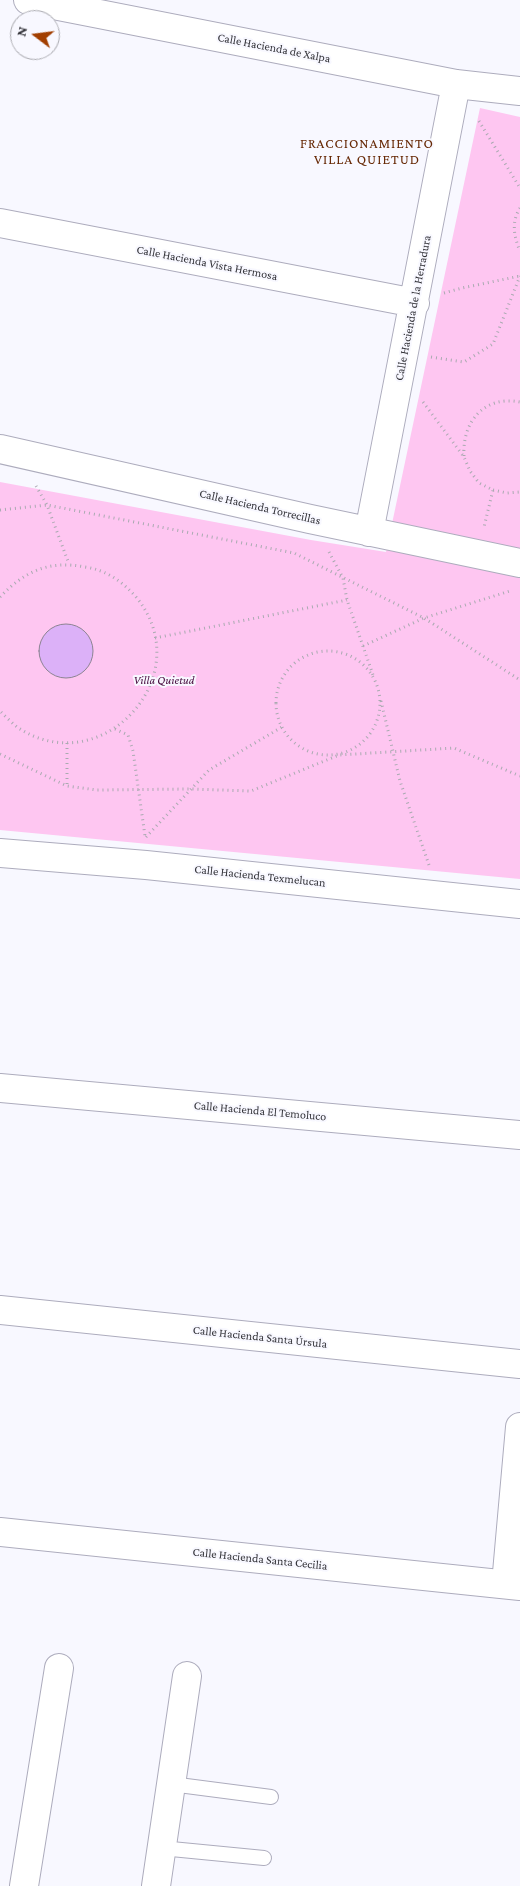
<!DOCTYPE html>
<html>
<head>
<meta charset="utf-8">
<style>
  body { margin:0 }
  #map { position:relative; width:520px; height:1886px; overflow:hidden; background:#f8f8ff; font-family:"Crimson Pro",serif }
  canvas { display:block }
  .north { position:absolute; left:10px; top:10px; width:50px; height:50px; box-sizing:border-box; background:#f8f8ff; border:1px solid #aaaab0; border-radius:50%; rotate:285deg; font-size:14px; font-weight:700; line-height:20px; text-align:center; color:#34343a }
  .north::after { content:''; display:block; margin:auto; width:18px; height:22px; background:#a23f01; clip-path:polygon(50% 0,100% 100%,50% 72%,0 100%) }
</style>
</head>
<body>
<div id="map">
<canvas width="520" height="1886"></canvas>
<div class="north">N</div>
</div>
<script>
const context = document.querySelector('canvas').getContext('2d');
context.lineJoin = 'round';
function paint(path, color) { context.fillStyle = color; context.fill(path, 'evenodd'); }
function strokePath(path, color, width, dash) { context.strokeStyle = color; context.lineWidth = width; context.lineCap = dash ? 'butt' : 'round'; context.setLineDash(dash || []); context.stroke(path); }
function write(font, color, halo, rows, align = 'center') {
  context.font = font + ' "Crimson Pro",serif'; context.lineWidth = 4; context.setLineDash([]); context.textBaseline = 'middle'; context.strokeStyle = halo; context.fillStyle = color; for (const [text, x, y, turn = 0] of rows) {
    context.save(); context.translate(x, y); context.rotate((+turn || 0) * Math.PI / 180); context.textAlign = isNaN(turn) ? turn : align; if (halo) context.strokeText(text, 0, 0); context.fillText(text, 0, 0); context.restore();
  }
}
paint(new Path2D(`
  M480 108 520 117V879L0 830V482L311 540 386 552Z`), '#fec6f1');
const building = new Path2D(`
  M39 651a27 27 0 1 1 54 0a27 27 0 1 1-54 0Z`);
paint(building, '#dcb1f8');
strokePath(building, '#8c8492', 1);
const lane = new Path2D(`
  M171 1784 271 1797
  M161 1848 264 1858`);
const street = new Path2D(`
  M28 0 456 84 520 91
  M0 223 415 303
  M0 449 310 519 520 563
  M369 532 456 84
  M0 853 146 865 520 904
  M0 1088 520 1135
  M0 1310 520 1364
  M0 1532 520 1586
  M506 1584 520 1427
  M24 1886 59 1668
  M156 1886 187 1676`);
strokePath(lane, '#adacbd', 16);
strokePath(street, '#adacbd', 30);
strokePath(new Path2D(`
  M479 121 520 188
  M520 208C511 222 514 237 520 251
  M444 293 462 288 520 276
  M431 357 464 362 493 344 520 276
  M423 402 464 457 470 471 479 483 493 490 484 527
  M464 456C462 422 484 395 520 402
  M36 486 47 505 69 564
  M493 490 507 493 520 492
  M0 510 47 505 294 553 424 618 520 680
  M329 552 343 578 347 600 373 675
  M0 597C25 571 49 560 85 567 106 570 122 581 136 597 201 675 101 784 17 727 11 722 5 716 0 711
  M155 638 347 600
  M363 646 424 618 510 591
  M276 703a52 52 0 1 1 104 0a52 52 0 1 1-104 0Z
  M381 701 400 781 429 865
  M115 729 128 735 133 751 145 836
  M67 743V786
  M0 754 67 786 97 790 190 789 251 791 339 755 454 748 520 776
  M146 837 209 770 282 727`), '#aaaab1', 3, [1, 4]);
strokePath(lane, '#fff', 14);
strokePath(street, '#fff', 28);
write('12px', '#34343a', '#f8f8ff', [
  ["Calle Hacienda de Xalpa",274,48,11],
  ["Calle Hacienda Vista Hermosa",207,263,11],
  ["Calle Hacienda de la Herradura",413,308,-79],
  ["Calle Hacienda Torrecillas",260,507,13],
  ["Calle Hacienda Texmelucan",260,876,6],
  ["Calle Hacienda El Temoluco",260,1111,5],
  ["Calle Hacienda Santa Úrsula",260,1337,6],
  ["Calle Hacienda Santa Cecilia",260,1559,6]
]);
write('italic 12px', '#480c3f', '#f8f8ff', [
  ["Villa Quietud",164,680]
]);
context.letterSpacing = '1px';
write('14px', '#662805', '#f8f8ff', [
  ["FRACCIONAMIENTO",367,144],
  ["VILLA QUIETUD",367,160]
]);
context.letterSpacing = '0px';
</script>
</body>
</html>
